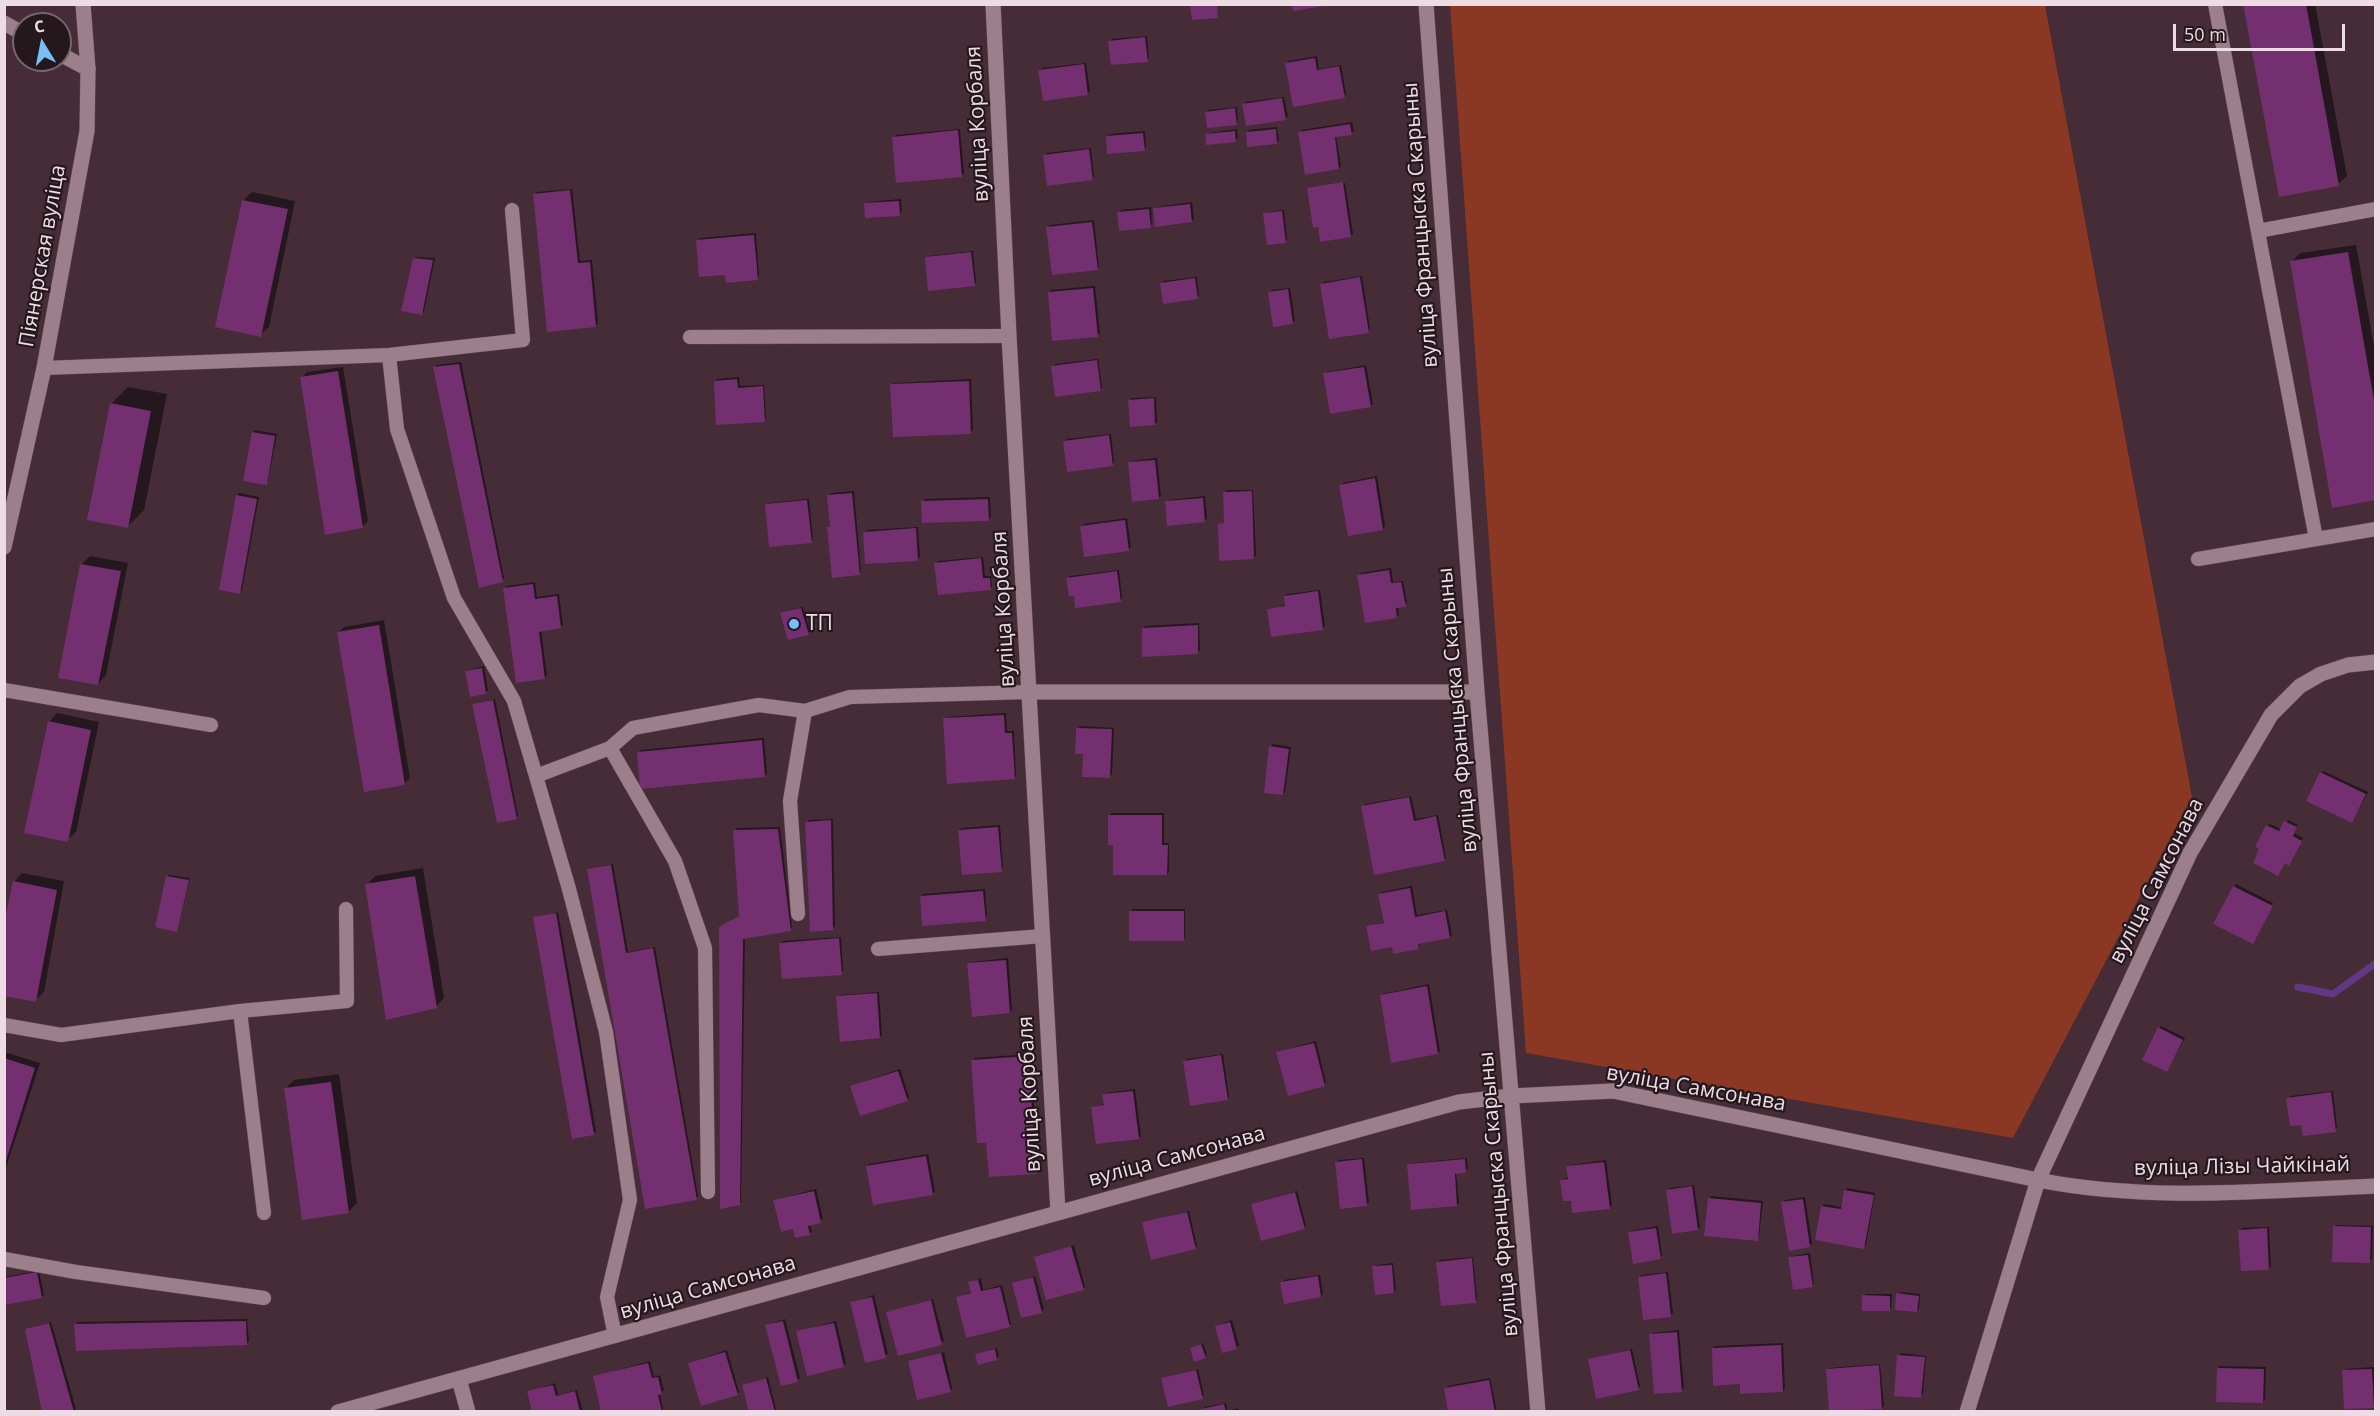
<!DOCTYPE html>
<html>
<head>
<meta charset="utf-8">
<style>
  body { margin:0 }
  #map { position:relative; width:2380px; height:1416px; overflow:hidden; background:#452c37; font-family:"Open Sans",sans-serif }
  canvas { display:block }
  .frame { position:absolute; inset:0; border:6px solid #eddce3; pointer-events:none }
  .north { position:absolute; left:12px; top:12px; width:60px; height:60px; box-sizing:border-box; background:#24181d; border:2px solid #74666c; border-radius:50%; rotate:350deg; font-size:16px; font-weight:700; line-height:24px; text-align:center; color:#eddce3 }
  .north::after { content:''; display:block; margin:auto; width:21px; height:27px; background:#77bff7; clip-path:polygon(50% 0,100% 100%,50% 72%,0 100%) }
  .scale { position:absolute; left:2173px; top:24px; width:172px; height:27px; box-sizing:border-box; border:3px solid #eddce3; border-top:0; padding-left:8px; font-size:18px; line-height:21px; white-space:nowrap; color:#eddce3; -webkit-text-stroke:4px #24181d; paint-order:stroke }
</style>
</head>
<body>
<div id="map">
<canvas width="2380" height="1416"></canvas>
<div class="frame"></div>
<div class="north">С</div>
<div class="scale">50 m</div>
</div>
<script>
const context = document.querySelector('canvas').getContext('2d');
context.lineJoin = 'round';
function paint(path, color) { context.fillStyle = color; context.fill(path, 'evenodd'); }
function strokePath(path, color, width, dash) { context.strokeStyle = color; context.lineWidth = width; context.lineCap = dash ? 'butt' : 'round'; context.setLineDash(dash || []); context.stroke(path); }
function write(font, color, halo, rows, align = 'center') {
  context.font = font + ' "Open Sans",sans-serif'; context.lineWidth = 4.5; context.setLineDash([]); context.textBaseline = 'middle'; context.strokeStyle = halo; context.fillStyle = color; for (const [text, x, y, turn = 0] of rows) {
    context.save(); context.translate(x, y); context.rotate((+turn || 0) * Math.PI / 180); context.textAlign = isNaN(turn) ? turn : align; if (halo) context.strokeText(text, 0, 0); context.fillText(text, 0, 0); context.restore();
  }
}
paint(new Path2D(`
  M1450 5H2045L2192 797 2013 1138 1526 1053Z`), '#8a3723');
paint(new Path2D(`
  M2244 4H2315L2347 176 2338 184Z
  M1147 36 1149 58 1147 60 1110 42 1112 39Z
  M1317 56 1319 69 1341 65 1346 94 1344 97 1287 63 1289 61Z
  M1086 63 1090 91 1087 94 1040 71 1042 68Z
  M1284 97 1288 116 1285 118 1244 105 1246 102Z
  M1237 107 1238 121 1236 123 1206 112 1209 110Z
  M1352 122 1354 131 1351 133 1336 136 1341 166 1339 168 1300 133 1302 130Z
  M1277 127 1279 140 1276 142 1247 132 1249 130Z
  M960 129 964 173 961 176 894 137 896 135Z
  M1237 129 1238 138 1236 140 1207 135 1209 133Z
  M1145 131 1146 147 1144 150 1107 136 1110 134Z
  M1091 148 1094 177 1092 179 1045 156 1047 153Z
  M1345 183 1353 234 1350 236 1309 189Z
  M572 189 580 261 592 260 598 323 596 326 535 195 537 192Z
  M252 192 295 201 269 327 260 335 217 326 244 200Z
  M901 199 902 212 899 214 866 204 868 202Z
  M1192 202 1194 219 1192 221 1155 209 1157 207Z
  M1151 207 1152 224 1150 226 1119 213 1121 210Z
  M1284 210 1287 239 1285 241 1265 214 1267 212Z
  M1094 220 1099 267 1097 269 1048 227 1050 225Z
  M756 233 759 276 757 279 726 273 698 241 700 238Z
  M2356 245 2376 357V499L2292 261 2300 253Z
  M973 251 976 282 974 285 926 258 929 256Z
  M416 257 435 258 424 311 422 313 414 259Z
  M1362 276 1370 329 1368 331 1322 284 1324 282Z
  M1197 277 1199 296 1197 298 1162 283 1164 281Z
  M1095 286 1100 333 1097 335 1049 293 1051 290Z
  M1290 288 1295 320 1292 323 1270 292 1272 290Z
  M1098 359 1102 387 1100 390 1053 367 1055 364Z
  M461 362 504 578 502 580 434 368 437 365Z
  M1366 365 1373 404 1370 406 1325 374 1327 372Z
  M343 367 368 521 362 527 302 378 307 372Z
  M739 377 740 386 764 385 766 418 764 421 715 381 717 379Z
  M971 379 973 430 971 432 892 385 894 383Z
  M128 387 167 394 144 510 127 527 111 404Z
  M1156 397 1157 422 1155 424 1130 400 1132 398Z
  M255 430 277 434 268 481 266 483 253 433Z
  M1111 434 1114 462 1112 465 1065 441 1067 439Z
  M1157 458 1161 496 1158 498 1129 463 1131 461Z
  M1377 476 1385 526 1383 529 1340 486 1343 483Z
  M1227 490H1253L1256 555 1253 558 1220 524 1226 522 1225 493Z
  M854 491 861 571 859 573 828 496 831 493Z
  M239 493 259 497 242 590 240 592 237 495Z
  M1205 496 1207 518 1205 521 1166 502 1168 500Z
  M990 497 991 517 989 519 923 501 925 499Z
  M809 499 813 539 811 541 766 505 769 503Z
  M1127 518 1131 547 1129 549 1082 526 1084 524Z
  M918 527 920 557 917 560 864 532 867 530Z
  M90 556 128 563 106 675 98 684 82 564Z
  M983 557 985 576H991L992 587 990 589 936 564 938 561Z
  M1391 568 1393 582 1403 581 1407 603 1398 607 1399 614 1397 617 1359 576 1361 573Z
  M1119 570 1122 598 1120 601 1075 594 1068 578 1070 576Z
  M535 582 537 597 559 594 563 625 560 627 541 630 547 675 545 678 505 588 507 586Z
  M1320 590 1325 626 1323 628 1269 610 1286 605 1285 596 1287 594Z
  M803 607 810 631 808 633 782 613Z
  M384 620 410 778 404 784 339 632 344 627Z
  M1199 623 1200 650 1197 652 1143 628 1145 626Z
  M484 666 488 690 486 692 467 671Z
  M495 699 518 816 516 818 474 704Z
  M57 713 99 722 76 832 67 840 49 722Z
  M1006 713 1007 731H1014L1016 776 1014 778 945 719 947 717Z
  M1080 726 1114 728 1112 774 1109 777 1085 753 1078 729Z
  M764 738 767 773 765 776 638 753 641 750Z
  M1273 744 1291 747 1285 792 1283 794 1271 747Z
  M2323 771 2368 792 2352 822 2321 773Z
  M1411 796 1416 819 1438 815 1446 858 1444 860 1362 807 1365 804Z
  M1112 813H1164V843H1169V872L1167 874 1115 844 1109 815Z
  M833 819 835 926 833 928 807 823 809 820Z
  M2288 820 2298 825 2294 833 2303 838 2291 861 2285 862 2278 874 2267 826 2270 824 2281 829Z
  M1000 825 1003 868 1001 870 959 830 962 828Z
  M780 827 792 927 790 929 745 937 741 1202 739 1204 741 916 735 830 737 828Z
  M613 864 628 952 655 947 698 1196 696 1199 588 870Z
  M423 868 444 998 436 1007 367 885 375 876Z
  M22 873 64 881 44 992 35 1000 14 882Z
  M169 875 190 878 177 931 167 877Z
  M2236 884 2273 903 2253 942 2234 887Z
  M1412 886 1417 915 1447 910 1452 935 1450 937 1420 942 1419 948 1393 946 1368 927 1385 922 1380 894 1382 892Z
  M985 889 987 917 985 919 921 896 924 894Z
  M1133 909H1185V937L1183 940 1131 911Z
  M558 912 596 1131 593 1134 535 918Z
  M841 937 843 971 841 973 781 943 783 941Z
  M1008 958 1012 1009 1010 1012 968 964 971 962Z
  M1429 984 1440 1051 1437 1053 1381 996 1383 994Z
  M879 992 882 1035 880 1037 838 997 840 995Z
  M2161 1026 2185 1038 2167 1070 2159 1028Z
  M1316 1041 1326 1083 1324 1085 1278 1052Z
  M4 1052 40 1063 4 1174Z
  M1030 1054 1039 1170 1036 1172 988 1141 972 1061 975 1058Z
  M1223 1054 1229 1097 1227 1099 1184 1062 1187 1059Z
  M900 1069 909 1097 907 1100 852 1086Z
  M339 1074 357 1203 348 1212 286 1088 294 1080Z
  M1135 1089 1141 1136 1138 1138 1093 1107 1105 1104 1104 1095 1106 1093Z
  M2333 1091 2337 1128 2335 1130 2302 1123 2288 1099 2290 1096Z
  M928 1154 935 1191 932 1194 867 1166 869 1164Z
  M1364 1158 1369 1202 1366 1204 1336 1163 1339 1160Z
  M1467 1158 1468 1169 1456 1172 1459 1203 1457 1205 1409 1165 1411 1163Z
  M1606 1160 1612 1205 1610 1207 1572 1199 1562 1180 1569 1177 1568 1167 1570 1165Z
  M1694 1185 1700 1227 1697 1229 1667 1190 1670 1188Z
  M1847 1188 1875 1193 1866 1245 1864 1247 1822 1206 1824 1204 1842 1207Z
  M816 1189 823 1219 810 1224 812 1231 810 1233 797 1236 794 1227 775 1200Z
  M1297 1191 1306 1226 1304 1228 1252 1204Z
  M1711 1196 1763 1201 1759 1237 1757 1239 1709 1199Z
  M1805 1197 1812 1243 1810 1246 1783 1203 1785 1200Z
  M1189 1211 1197 1246 1195 1248 1144 1223Z
  M2337 1225 2373 1226 2372 1259 2370 1261 2335 1227Z
  M1658 1226 1662 1255 1660 1258 1629 1233 1631 1231Z
  M2269 1227 2271 1266 2269 1268 2240 1231 2242 1228Z
  M1074 1245 1085 1287 1083 1289 1036 1257Z
  M1810 1253 1814 1284 1812 1286 1790 1258 1792 1256Z
  M1473 1257 1477 1299 1475 1301 1438 1262 1440 1260Z
  M1393 1263 1396 1289 1394 1292 1373 1267 1376 1265Z
  M39 1271 44 1295 41 1297 4 1303V1277Z
  M1668 1272 1673 1313 1670 1315 1639 1277 1642 1275Z
  M1320 1275 1323 1294 1321 1296 1282 1283 1284 1280Z
  M1035 1276 1044 1309 1041 1312 1013 1283Z
  M981 1278 983 1290 1002 1285 1011 1324 1009 1326 958 1297 972 1292 970 1283Z
  M1900 1292 1920 1294 1919 1309 1916 1311 1898 1294Z
  M1866 1294H1892L1891 1308 1889 1310 1864 1296Z
  M874 1295 888 1354 866 1361 852 1303Z
  M933 1299 944 1341 899 1354 888 1313Z
  M247 1319 249 1341 246 1344 76 1324 78 1322Z
  M785 1319 800 1378 797 1381 767 1325Z
  M1232 1320 1239 1345 1236 1348 1216 1326Z
  M836 1321 846 1363 843 1366 798 1332Z
  M51 1322 76 1409 74 1412 27 1329Z
  M1679 1330 1684 1388 1681 1390 1651 1335 1653 1333Z
  M1203 1343 1207 1355 1205 1357 1192 1348Z
  M1783 1343 1785 1388 1783 1391 1741 1383 1713 1348 1715 1346Z
  M997 1348 999 1356 996 1359 977 1354Z
  M1632 1349 1640 1386 1638 1389 1589 1360Z
  M727 1350 739 1392 737 1394 689 1363Z
  M944 1352 952 1388 950 1391 909 1362Z
  M1901 1353 1926 1356 1923 1394 1921 1396 1899 1356Z
  M650 1361 654 1377 660 1375 664 1390 660 1393 663 1409 661 1411 594 1377Z
  M1880 1364 1884 1406 1882 1408 1827 1370 1829 1368Z
  M2220 1366 2266 1367 2265 1400 2262 1402 2218 1368Z
  M2374 1367 2375 1404 2373 1406 2344 1371 2346 1369Z
  M1198 1369 1204 1395 1202 1397 1163 1379Z
  M768 1377 776 1409 774 1411 743 1385Z
  M1490 1378 1497 1412H1450L1445 1389 1448 1386Z
  M555 1383 558 1395 577 1390 583 1412H534L529 1392Z
  M1226 1403 1228 1411 1238 1408 1239 1412H1203L1204 1407Z`), '#0007');
strokePath(new Path2D(`
  M2298 987 2333 994 2376 963`), '#633784', 7);
paint(new Path2D(`
  M1190 4H1217L1218 18 1192 20Z
  M1292 4H1324V6L1293 11Z
  M2243 4H2306L2339 186 2279 197Z
  M1145 37 1148 62 1111 65 1108 41Z
  M1315 58 1317 70 1339 66 1345 98 1293 107 1285 63Z
  M1084 64 1088 95 1043 101 1038 70Z
  M1282 98 1286 120 1246 126 1242 104Z
  M1235 108 1237 125 1207 128 1205 112Z
  M1350 124 1352 135 1335 137 1339 169 1305 175 1298 132Z
  M1276 129 1277 144 1247 147 1246 132Z
  M958 130 962 177 896 183 892 137Z
  M1235 131 1236 142 1206 145 1205 134Z
  M1143 133 1145 151 1107 154 1106 136Z
  M1089 149 1093 180 1047 186 1043 155Z
  M1343 182 1351 237 1320 242 1318 227 1313 228 1307 188Z
  M570 190 578 263 590 262 596 327 547 332 533 194Z
  M242 200 288 209 261 337 215 327Z
  M899 201 900 216 865 218 864 203Z
  M1190 204 1192 222 1155 227 1153 208Z
  M1149 209 1151 228 1119 231 1117 212Z
  M1282 211 1286 243 1267 245 1263 213Z
  M1092 222 1098 270 1052 275 1046 227Z
  M754 235 758 280 726 283 725 275 699 277 696 240Z
  M971 252 975 286 928 291 925 257Z
  M2348 252 2376 412V500L2332 508 2290 261Z
  M413 258 433 260 422 315 401 311Z
  M1360 277 1369 333 1329 339 1320 284Z
  M1195 278 1198 299 1163 304 1160 283Z
  M1093 288 1098 337 1052 341 1048 292Z
  M1288 289 1293 324 1273 327 1268 292Z
  M1097 360 1101 391 1055 397 1051 366Z
  M459 364 503 582 479 588 433 367Z
  M1364 367 1371 407 1330 414 1323 373Z
  M338 371 363 528 325 535 300 377Z
  M737 379 738 388 763 386 765 422 716 425 714 381Z
  M969 381 971 434 893 437 890 384Z
  M1154 398 1155 425 1130 427 1128 400Z
  M110 403 151 411 128 528 87 520Z
  M252 432 275 436 267 485 243 481Z
  M1109 435 1113 466 1067 472 1063 441Z
  M1155 460 1159 499 1132 502 1128 462Z
  M1375 478 1383 530 1348 536 1339 485Z
  M1252 491 1254 559 1219 561 1218 524 1224 523 1223 492Z
  M852 493 860 575 832 578 827 527H830L827 495Z
  M236 495 257 499 240 594 219 590Z
  M1203 498 1205 522 1167 526 1165 501Z
  M988 499 989 521 922 523 921 501Z
  M807 500 812 543 769 547 765 504Z
  M1125 520 1129 551 1084 557 1080 526Z
  M916 528 918 561 865 564 863 532Z
  M981 558 983 578H990L991 590 938 595 934 563Z
  M80 564 121 571 98 685 58 678Z
  M1389 570 1391 583 1401 582 1406 607 1396 608 1397 618 1365 623 1357 575Z
  M1117 571 1121 602 1075 608 1074 596H1069L1066 578Z
  M533 584 535 599 557 596 561 628 539 632 545 679 516 683 503 588Z
  M1318 591 1323 630 1271 637 1267 609 1285 606 1284 596Z
  M801 608 809 635 788 640 780 613Z
  M379 625 405 785 364 792 337 632Z
  M1198 625V654L1142 657V628Z
  M482 668 486 694 470 697 465 671Z
  M493 700 517 819 497 823 472 704Z
  M1004 715 1005 733H1012L1015 779 947 784 943 718Z
  M48 721 91 730 68 842 24 833Z
  M1076 728 1112 729 1110 778 1082 777 1083 754H1075Z
  M762 740 765 777 640 789 637 752Z
  M1269 746 1289 749 1283 795 1264 793Z
  M2320 772 2366 794 2352 823 2306 801Z
  M1409 797 1414 821 1436 816 1445 861 1374 875 1361 806Z
  M1108 815H1162V845H1168L1167 875H1113V845H1108Z
  M831 820 833 930 810 932 805 822Z
  M2284 821 2297 827 2293 836 2302 841 2289 866 2285 863 2278 876 2253 863 2259 849 2255 847 2266 825 2279 831Z
  M998 827 1002 872 962 875 958 830Z
  M778 829 791 931 743 939 740 1205 720 1209 719 927 739 916 733 830Z
  M611 865 626 953 653 948 697 1200 645 1209 587 869Z
  M166 876 189 880 177 932 155 927Z
  M415 876 437 1008 386 1020 365 884Z
  M13 881 57 890 36 1002 4 996V924Z
  M2233 886 2273 906 2253 944 2213 924Z
  M1410 888 1415 917 1445 911 1450 938 1418 944 1419 949 1393 954 1392 947 1371 951 1366 926 1384 923 1378 894Z
  M983 891 986 921 922 926 920 896Z
  M1129 911H1184V941H1129Z
  M556 913 594 1135 572 1139 533 917Z
  M839 938 842 975 782 979 779 943Z
  M1006 960 1010 1013 972 1017 967 963Z
  M1427 986 1438 1054 1391 1063 1380 995Z
  M877 993 880 1038 840 1042 836 996Z
  M2158 1027 2183 1040 2167 1072 2142 1060Z
  M1314 1043 1325 1086 1288 1096 1276 1052Z
  M1221 1055 1228 1100 1190 1106 1183 1061Z
  M1028 1056 1037 1174 989 1177 986 1143H977L971 1060Z
  M4 1058 35 1068 5 1164H4Z
  M898 1071 908 1101 860 1116 850 1086Z
  M331 1082 349 1213 302 1220 284 1088Z
  M1133 1091 1139 1139 1096 1144 1091 1107 1104 1105 1102 1094Z
  M2331 1092 2336 1132 2303 1136 2301 1125 2290 1126 2286 1098Z
  M926 1156 933 1195 873 1205 866 1166Z
  M1362 1159 1367 1206 1340 1209 1335 1162Z
  M1465 1159 1466 1173 1455 1174 1457 1206 1411 1210 1407 1164Z
  M1604 1162 1610 1209 1572 1213 1571 1201H1563L1560 1180 1568 1179 1566 1166Z
  M1692 1186 1698 1230 1672 1234 1666 1190Z
  M1844 1190 1874 1195 1864 1249 1815 1240 1821 1206 1841 1209Z
  M814 1191 821 1223 808 1226 810 1235 795 1238 793 1229 781 1232 773 1200Z
  M1295 1192 1305 1229 1261 1241 1251 1204Z
  M1708 1198 1761 1203 1758 1241 1704 1236Z
  M1803 1199 1810 1247 1789 1251 1781 1202Z
  M1187 1212 1196 1249 1151 1260 1142 1222Z
  M2333 1226 2371 1227 2370 1263 2332 1262Z
  M1656 1228 1661 1259 1633 1264 1628 1232Z
  M2267 1228 2269 1270 2241 1271 2238 1230Z
  M1071 1246 1084 1290 1046 1300 1034 1257Z
  M1808 1255 1813 1287 1793 1290 1788 1257Z
  M1472 1258 1476 1303 1441 1306 1436 1262Z
  M1392 1265 1394 1293 1375 1295 1372 1266Z
  M37 1272 42 1298 4 1305V1278Z
  M1666 1273 1671 1317 1643 1320 1638 1277Z
  M1318 1276 1321 1297 1284 1304 1280 1282Z
  M1033 1277 1042 1313 1021 1318 1012 1283Z
  M978 1280 981 1291 1000 1287 1010 1327 966 1338 956 1297 971 1293 968 1282Z
  M1896 1293 1919 1296 1917 1312 1895 1310Z
  M1862 1295 1890 1296V1311H1862Z
  M872 1297 886 1358 865 1363 850 1302Z
  M931 1300 942 1345 898 1356 886 1312Z
  M246 1321 247 1345 76 1351 74 1324Z
  M783 1321 798 1382 781 1386 765 1325Z
  M1230 1322 1237 1349 1222 1353 1215 1326Z
  M49 1323 74 1412H42L25 1329Z
  M834 1323 844 1367 807 1376 796 1331Z
  M1677 1332 1682 1392 1654 1394 1649 1334Z
  M1201 1344 1206 1358 1194 1362 1190 1348Z
  M1781 1345 1783 1392 1740 1394V1384L1713 1386 1712 1348Z
  M995 1349 997 1360 978 1365 975 1354Z
  M1630 1350 1639 1390 1596 1399 1588 1359Z
  M725 1352 738 1395 701 1406 688 1363Z
  M941 1353 951 1392 917 1400 908 1361Z
  M1897 1355 1925 1357 1921 1398 1894 1396Z
  M648 1363 652 1378 658 1377 662 1394 658 1395 662 1412H601L593 1376Z
  M1879 1365 1882 1409 1829 1412 1826 1369Z
  M2217 1368 2264 1369 2263 1403 2216 1402Z
  M2372 1369 2374 1408 2344 1409 2342 1370Z
  M1196 1370 1203 1399 1168 1407 1161 1378Z
  M766 1378 775 1412H749L742 1385Z
  M1489 1380 1495 1412H1448L1444 1388Z
  M553 1385 556 1396 575 1391 580 1412H532L527 1391Z
  M1224 1404 1226 1412H1201V1409Z`), '#732f6f');
const service = new Path2D(`
  M2215 4 2316 539
  M2258 231 2376 209
  M690 337 1009 336
  M389 355 397 429 454 598 514 701 569 889 606 1032 630 1200 607 1297 615 1336
  M44 368 389 355 523 340 512 210
  M2198 559 2376 529
  M4 690 211 725
  M610 748 675 861 705 948 708 1192
  M536 776 610 748 633 728 759 705 805 711
  M798 914 790 801 805 711 850 697 1030 692
  M878 949 1043 936
  M240 1011 264 1213
  M4 1025 61 1035 240 1011 347 1001 346 909
  M4 1259 76 1272 264 1298`);
const minor = new Path2D(`
  M993 4 1009 336 1058 1212
  M1426 4 1477 692 1538 1412
  M4 23 24 34
  M60 54 88 69
  M1030 692H1477
  M2038 1180C2148 1202 2264 1191 2376 1186
  M459 1379 468 1412
  M1967 1412 2038 1180 2190 853 2271 715 2300 686 2321 674 2348 665 2376 662`);
const tertiary = new Path2D(`
  M4 547 44 368 87 131 88 69 83 4
  M338 1412 1459 1102 1511 1096 1613 1091 2038 1180`);
strokePath(service, '#5d4852', 15);
strokePath(minor, '#5d4852', 16);
strokePath(tertiary, '#5d4852', 16);
strokePath(service, '#9d7f8b', 14);
strokePath(minor, '#9d7f8b', 15);
strokePath(tertiary, '#9d7f8b', 15);
for (const [x, y, r, color] of [
  [794,624,6,"#77bff7"]
]) { const dot = new Path2D(); dot.arc(x, y, r, 0, 2 * Math.PI); context.fillStyle = color; context.fill(dot); strokePath(dot, '#24181d', 2); }
write('21px', '#eddce3', '#24181d', [
  ["вуліца Корбаля",978,124,-93],
  ["вуліца Францыска Скарыны",1421,225,-94],
  ["Піянерская вуліца",43,256,-80],
  ["вуліца Корбаля",1004,609,-93],
  ["вуліца Францыска Скарыны",1458,710,-95],
  ["вуліца Самсонава",2157,881,-63],
  ["вуліца Самсонава",1696,1089,10],
  ["вуліца Корбаля",1030,1094,-93],
  ["вуліца Самсонава",1177,1157,-15],
  ["вуліца Лізы Чайкінай",2242,1167,-1],
  ["вуліца Францыска Скарыны",1499,1194,-95],
  ["вуліца Самсонава",708,1288,-16]
]);
write('21px', '#eddce3', '#24181d', [
  ["ТП",806,624]
], 'left');
</script>
</body>
</html>
